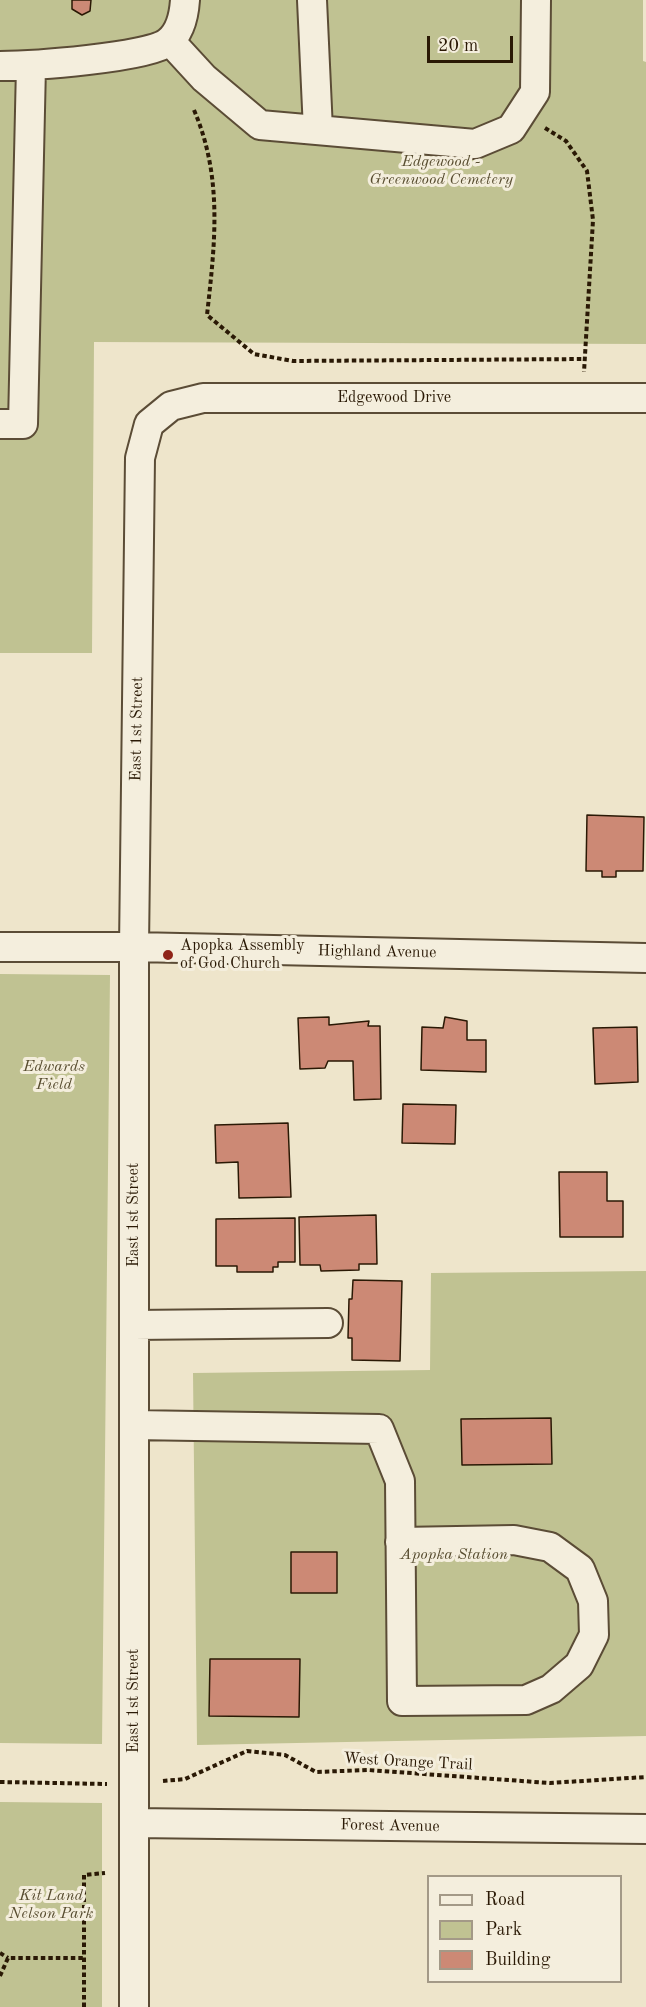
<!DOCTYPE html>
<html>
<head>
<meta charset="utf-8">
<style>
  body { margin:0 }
  #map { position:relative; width:646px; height:2007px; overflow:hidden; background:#eee5cb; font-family:"Old Standard TT",serif }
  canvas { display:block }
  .legend { position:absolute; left:427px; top:1875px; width:195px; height:108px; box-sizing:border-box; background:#f4eedd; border:2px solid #a39987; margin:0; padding:8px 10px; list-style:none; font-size:18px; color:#2a1905 }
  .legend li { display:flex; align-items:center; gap:12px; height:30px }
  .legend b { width:30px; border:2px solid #a39987 }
  .scale { position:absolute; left:427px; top:36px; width:86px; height:27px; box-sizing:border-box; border:3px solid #2a1905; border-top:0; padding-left:8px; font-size:18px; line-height:21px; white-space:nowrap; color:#2a1905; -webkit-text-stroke:4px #f4eedd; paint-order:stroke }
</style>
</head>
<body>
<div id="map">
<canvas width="646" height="2007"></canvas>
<ul class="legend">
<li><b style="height:8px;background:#f4eedd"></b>Road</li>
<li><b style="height:16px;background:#c0c292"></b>Park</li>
<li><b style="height:16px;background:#cc8975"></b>Building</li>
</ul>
<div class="scale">20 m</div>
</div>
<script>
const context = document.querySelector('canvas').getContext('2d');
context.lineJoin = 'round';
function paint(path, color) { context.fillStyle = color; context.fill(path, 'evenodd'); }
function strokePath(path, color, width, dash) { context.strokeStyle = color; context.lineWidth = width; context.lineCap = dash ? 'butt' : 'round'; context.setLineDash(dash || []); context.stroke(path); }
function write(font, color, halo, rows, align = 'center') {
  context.font = font + ' "Old Standard TT",serif'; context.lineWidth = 6; context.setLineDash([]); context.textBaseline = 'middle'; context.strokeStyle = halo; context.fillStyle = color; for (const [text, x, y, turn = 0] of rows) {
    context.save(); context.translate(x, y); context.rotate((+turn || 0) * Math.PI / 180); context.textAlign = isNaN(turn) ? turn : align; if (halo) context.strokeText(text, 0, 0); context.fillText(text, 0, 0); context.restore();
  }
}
paint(new Path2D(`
  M0 0H643V61L646 62V344L94 342 92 653H0Z
  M0 974 110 975 102 1744 0 1743Z
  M646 1271V1736L197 1745 193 1373 430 1370 431 1273Z
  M0 1802 102 1803V2007H0Z`), '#c0c292');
const building = new Path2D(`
  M72 0H91L90 11 82 15 72 9Z
  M587 815 644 817 643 871H616V877H602V871H586Z
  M329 1017V1025L369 1021 368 1026H380L381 1099 354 1100 353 1061H328L325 1068 300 1069 298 1018Z
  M445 1017 467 1021V1040H486V1072L421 1070 422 1027 443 1028Z
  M637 1027 638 1082 595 1084 593 1028Z
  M403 1104 456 1105 455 1144 402 1143Z
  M288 1123 291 1197 239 1198 238 1162 216 1163 215 1125Z
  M559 1172H607V1201H623V1237H560Z
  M376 1215 377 1264H359V1270L321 1271 320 1265H300L299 1217Z
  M295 1218V1262H278V1267H273V1272H237V1266H216V1219Z
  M353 1280 402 1281 400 1361 352 1360V1338H348L349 1299H352Z
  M551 1418 552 1464 462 1465 461 1419Z
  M291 1552H337V1593H291Z
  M210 1659H300L299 1717 209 1716Z`);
paint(building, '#cc8975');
strokePath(building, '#2a1905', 1.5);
const minor = new Path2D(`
  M312 0 318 130
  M170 41 204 78 260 125 475 144 511 129 535 92 536 0
  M0 66C30 66 148 58 168 42 181 32 184 15 185 0
  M0 424H23L31 66
  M0 947H134L646 958
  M134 1325 328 1323
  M134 1425 379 1429 400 1481 402 1701 526 1700 551 1689 579 1665 594 1635 593 1601 580 1569 550 1547 514 1540 400 1542
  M134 1823 646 1829
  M134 2007V947L140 458 149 424 171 406 203 398H646`);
strokePath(minor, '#5b4c36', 32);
strokePath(new Path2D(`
  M194 110C223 178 215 243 207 315L254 354 293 361 585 359
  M545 128 566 141 587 171 593 220 584 372
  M163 1781 185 1779 247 1751 285 1755 316 1772 368 1770 550 1783 646 1777
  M0 1782 107 1784
  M0 1953 8 1958
  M0 1976 8 1958H84
  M84 2007V1875L105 1873`), '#2a1905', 4, [4.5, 3]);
strokePath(minor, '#f4eedd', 28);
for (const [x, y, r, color] of [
  [168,955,6,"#8f2418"]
]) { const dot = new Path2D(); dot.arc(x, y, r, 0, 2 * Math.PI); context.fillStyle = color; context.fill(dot); strokePath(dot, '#f4eedd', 2); }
write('italic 16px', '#574c2f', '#f4eedd', [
  ["Edgewood -",441,162],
  ["Greenwood Cemetery",441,180],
  ["Edwards",54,1067],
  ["Field",54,1085],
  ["Apopka Station",454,1555],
  ["Kit Land",51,1896],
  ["Nelson Park",51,1914]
]);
write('16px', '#2a1905', '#f4eedd', [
  ["Edgewood Drive",394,398],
  ["East 1st Street",137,729,-89],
  ["Highland Avenue",377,952,1],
  ["East 1st Street",134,1215,-90],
  ["East 1st Street",134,1701,-90],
  ["West Orange Trail",408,1762,3],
  ["Forest Avenue",390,1826,1]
]);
write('16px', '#2a1905', '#f4eedd', [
  ["Apopka Assembly",180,946],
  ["of God Church",180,964]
], 'left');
</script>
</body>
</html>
